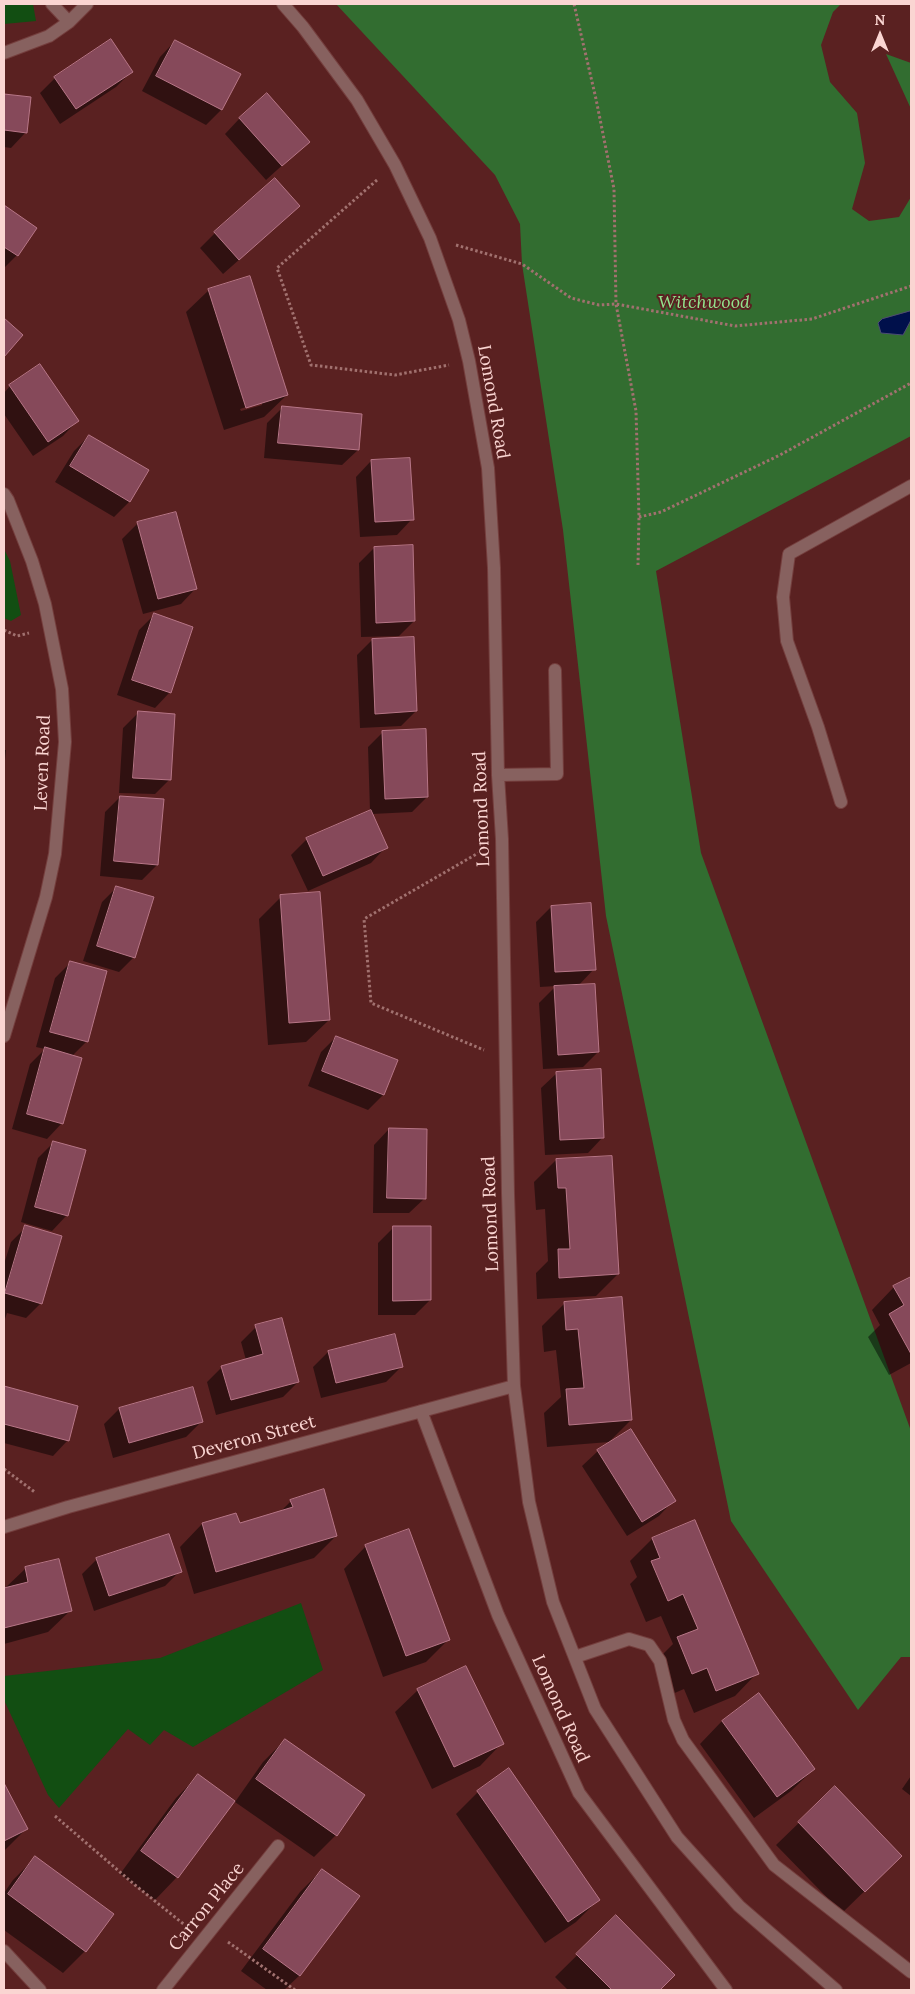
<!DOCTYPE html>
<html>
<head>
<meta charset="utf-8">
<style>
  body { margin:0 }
  #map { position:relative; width:915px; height:1994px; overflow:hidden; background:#5a2121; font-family:Lora,serif }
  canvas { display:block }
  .frame { position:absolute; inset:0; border:5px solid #fad5d2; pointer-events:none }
  .north { position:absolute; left:855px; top:10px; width:50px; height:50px; -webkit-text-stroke:4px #5a2121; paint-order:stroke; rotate:0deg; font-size:14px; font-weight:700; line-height:20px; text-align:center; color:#fad5d2 }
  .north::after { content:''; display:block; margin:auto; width:18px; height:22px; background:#fad5d2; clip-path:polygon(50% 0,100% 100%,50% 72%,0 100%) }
</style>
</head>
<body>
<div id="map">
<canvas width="915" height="1994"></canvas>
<div class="frame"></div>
<div class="north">N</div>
</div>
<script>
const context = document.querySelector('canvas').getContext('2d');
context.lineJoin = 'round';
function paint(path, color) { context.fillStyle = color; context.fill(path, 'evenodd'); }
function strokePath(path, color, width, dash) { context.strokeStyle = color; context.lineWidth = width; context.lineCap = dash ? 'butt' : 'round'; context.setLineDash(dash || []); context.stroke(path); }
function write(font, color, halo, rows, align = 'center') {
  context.font = font + ' Lora,serif'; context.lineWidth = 4; context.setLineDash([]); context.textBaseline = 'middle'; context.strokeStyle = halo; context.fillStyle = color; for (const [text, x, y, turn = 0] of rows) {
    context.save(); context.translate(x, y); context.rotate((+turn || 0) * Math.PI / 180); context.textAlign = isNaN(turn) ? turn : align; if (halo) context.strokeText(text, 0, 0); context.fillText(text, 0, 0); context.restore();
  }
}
paint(new Path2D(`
  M4 4H33L36 21 4 24Z
  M4 549 10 561 21 615 11 621 4 618Z
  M301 1603 323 1670 193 1747 164 1730 150 1745 128 1729 59 1808 48 1795 4 1700V1676L160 1658Z`), '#124e12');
paint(new Path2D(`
  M336 4H841L833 12 821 45 830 82 857 113 865 163 852 209 869 221 899 217 911 197V311L882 319 903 335 911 320V436L656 571 701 853 911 1431V1657H901L858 1710 731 1521 606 916 563 530 522 264 520 224 495 175Z
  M886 54 911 63V109Z`), '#326d30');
const water = new Path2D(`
  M911 311V320L903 335 881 333 878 323 882 319Z`);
paint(water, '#00104b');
strokePath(water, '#4b4b74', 1);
paint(new Path2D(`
  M175 41 239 74 221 110 206 125 142 91 160 57Z
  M131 72 116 87 60 124 40 93 55 78Z
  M4 95 30 98 26 132 11 148 4 147Z
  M240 118 308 142 266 180 225 134Z
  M4 207 36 229 17 255 4 268Z
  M283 221 223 274 200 248 215 233Z
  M209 290 287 395 264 417 224 430 186 312ZM262 402V405L241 411 240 409Z
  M10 386 78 420 63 436 33 456 4 414V393Z
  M282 408 361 415 358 450 342 465 264 458 267 423Z
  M89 436 147 471 129 502 114 517 55 482 74 451Z
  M371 461 412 519 397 535 360 537 356 477Z
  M175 513 196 588 181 604 143 614 122 539 137 524Z
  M374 548 414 621 399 636 361 637 359 563Z
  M154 615 170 692 155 708 117 695 139 630Z
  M372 640 416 711 401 726 360 728 357 655Z
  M138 713 170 779 155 794 119 793 123 728Z
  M383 732 427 797 412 812 372 814 386 847 371 863 308 891 291 855 307 839 370 811 368 747Z
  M4 750H6L4 770Z
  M120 797 157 865 142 880 100 876 105 812Z
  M117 887 134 957 119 972 83 961 102 902Z
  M281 897 329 1020 306 1042 268 1045 259 919Z
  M551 907 594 969 578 986 598 1052 583 1067 543 1069 539 1003 556 986 540 987 536 922Z
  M70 963 87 1041 72 1056 62 1123 47 1139 12 1129 30 1064 45 1049 36 1047 55 978Z
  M336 1037 383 1095 368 1110 308 1086 321 1052Z
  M557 1073 603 1137 588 1153 545 1155 541 1088Z
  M389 1129 425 1198 409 1213H373L374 1145Z
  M54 1142 67 1215 52 1231 21 1222 38 1158Z
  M556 1160 618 1274 596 1296 537 1299 536 1273 548 1261 545 1209 536 1210 534 1182Z
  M26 1227 41 1303 26 1318 7 1313 4 1322V1264L11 1242Z
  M393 1228 430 1300 415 1315H378V1243Z
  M911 1278V1363L889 1375 868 1337 880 1325 872 1310 894 1287Z
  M564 1304 631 1420 609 1442 547 1447 544 1413 561 1397 556 1350 544 1352 542 1326Z
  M256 1327 298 1382 283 1397 216 1415 207 1382 222 1367 246 1360 241 1342Z
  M328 1352 401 1367 386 1382 321 1398 313 1367Z
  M4 1388 77 1407 68 1440 53 1456 4 1443Z
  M119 1409 201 1422 186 1437 113 1458 104 1424Z
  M598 1451 674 1500 659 1516 627 1536 582 1466Z
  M291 1501 336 1536 314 1558 194 1594 180 1547 202 1524 235 1515 239 1525 279 1513Z
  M652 1539 757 1673 735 1696 694 1713 684 1689 670 1695 656 1661 673 1644 661 1616 646 1622 630 1584 637 1577 630 1561Z
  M366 1546 448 1640 426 1662 383 1677 344 1569Z
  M97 1559 180 1571 165 1586 94 1611 82 1574Z
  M58 1560 71 1610 48 1632 4 1644V1589L25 1569Z
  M418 1690 502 1743 480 1766 432 1789 395 1712Z
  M722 1721 814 1769 791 1791 754 1818 700 1744Z
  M285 1740 336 1835 314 1857 235 1802 263 1762Z
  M198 1776 233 1801 177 1877 155 1900 120 1874 176 1798Z
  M911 1776V1796L902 1789Z
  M4 1786 26 1829 4 1851Z
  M835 1788 878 1878 842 1913 776 1845Z
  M478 1792 598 1900 576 1922 545 1943 456 1814Z
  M35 1858 85 1951 63 1973 4 1930V1893L13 1880Z
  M322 1870 358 1897 299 1976 284 1990H267L241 1971 300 1892Z
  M616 1917 674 1975 658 1990H568L555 1977Z`), '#0007');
const building = new Path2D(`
  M111 39 133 72 76 109 54 77Z
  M175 40 241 74 222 110 156 76Z
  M267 93 310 142 282 166 239 118Z
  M4 94 31 97 27 133 4 130Z
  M275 178 300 206 239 260 214 232Z
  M4 205 37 228 18 256 4 247Z
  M250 276 288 395 246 408 208 289Z
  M4 318 23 335 4 357Z
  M40 364 79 421 48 442 9 385Z
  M282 406 362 414 359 450 278 443Z
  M89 435 149 470 130 502 70 466Z
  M410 458 414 520 375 522 371 460Z
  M176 512 197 589 158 599 137 522Z
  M413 545 415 621 376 623 374 547Z
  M154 613 193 627 171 693 132 680Z
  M414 637 417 711 375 714 372 639Z
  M138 711 175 714 171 780 133 778Z
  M426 729 428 797 385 799 382 731Z
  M120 796 164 799 158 865 114 861Z
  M371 810 388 848 323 876 306 838Z
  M116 886 154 897 135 958 97 946Z
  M320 892 330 1020 289 1023 280 895Z
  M591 903 596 970 555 972 551 906Z
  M70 961 107 971 88 1042 50 1032Z
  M595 984 599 1052 558 1055 554 986Z
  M336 1036 398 1060 384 1095 322 1071Z
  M45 1047 82 1058 63 1124 27 1114Z
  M601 1069 604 1138 560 1140 556 1072Z
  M389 1128 427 1129 426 1199 387 1198Z
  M53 1141 86 1150 68 1216 35 1207Z
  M612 1156 619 1274 559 1278 558 1249H570L566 1188H558L556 1159Z
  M25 1225 62 1236 42 1304 5 1293Z
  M393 1226H431V1300L393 1301Z
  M911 1277V1354L889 1314 904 1305 893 1286Z
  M622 1297 632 1420 569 1425 566 1389 584 1388 578 1329 566 1330 564 1302Z
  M282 1318 299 1382 231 1400 221 1366 263 1354 255 1325Z
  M395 1334 403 1367 336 1383 328 1351Z
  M4 1386 78 1406 69 1441 4 1424Z
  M193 1387 203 1422 129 1443 119 1408Z
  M631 1429 676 1501 642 1522 597 1450Z
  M324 1489 337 1536 216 1572 202 1523 236 1513 240 1523 293 1507 290 1500Z
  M695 1520 759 1674 716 1691 707 1668 692 1674 677 1637 698 1629 683 1594 668 1601 651 1561 660 1558 652 1538Z
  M409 1529 450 1640 406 1656 365 1545Z
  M169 1534 182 1572 109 1596 96 1558Z
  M59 1559 72 1611 4 1628V1588L28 1582 25 1567Z
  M466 1666 504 1744 454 1767 417 1689Z
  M759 1693 815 1769 777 1797 722 1721Z
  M285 1739 365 1795 337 1836 256 1779Z
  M509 1768 600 1900 568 1922 477 1791Z
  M198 1774 235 1801 178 1878 141 1851Z
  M4 1783 28 1829 4 1841Z
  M835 1786 902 1856 865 1892 798 1822Z
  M35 1856 114 1914 86 1952 8 1894Z
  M322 1869 360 1896 300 1976 263 1949Z
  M616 1915 675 1975 660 1990H612L576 1954Z`);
paint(building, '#86495a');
strokePath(building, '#b77687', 1);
const minor = new Path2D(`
  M52 4 69 22
  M283 4 303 27 357 100 395 165 430 238 459 320 469 361 488 468 494 568 498 775 502 839 508 1194 514 1386 529 1502 553 1602 595 1709 677 1837 739 1906 836 1990
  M4 53 49 36 69 22 87 4
  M4 494 8 500 32 561 45 604 62 689 65 742 55 854 46 897 4 1036
  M498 775 557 774 555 670
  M841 802 818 727 787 641 783 597 789 554 911 486
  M421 1411 498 1615 579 1793 726 1990
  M4 1527 68 1507 514 1386
  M575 1657 629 1639 649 1645 660 1661 674 1720 683 1740 774 1865 911 1972
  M4 1951 40 1990
  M163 1990 278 1846`);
strokePath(minor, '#743e3d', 14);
strokePath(new Path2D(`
  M574 4 596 99 614 189 616 304 636 411 639 517 638 565
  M377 180 277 268 311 365 395 375 449 365
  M456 245 522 264 571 298 599 305 616 304 735 326 812 319 911 286
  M639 517 661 512 780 455 911 383
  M4 630 17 636 29 633
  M480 852 364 919 371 1003 484 1050
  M4 1469 36 1493
  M55 1816 135 1885 186 1926
  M228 1942 295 1990`), '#a1716f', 3, [2.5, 2.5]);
strokePath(minor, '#87615f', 12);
write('italic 18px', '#92e38d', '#5a2121', [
  ["Witchwood",704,303]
]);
write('18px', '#fad5d2', '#5a2121', [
  ["Lomond Road",493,402,80],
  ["Leven Road",43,763,-88],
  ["Lomond Road",482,809,-92],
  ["Lomond Road",491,1214,-92],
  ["Deveron Street",254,1438,-15],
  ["Lomond Road",560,1709,66],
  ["Carron Place",207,1907,-51]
]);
</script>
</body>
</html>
